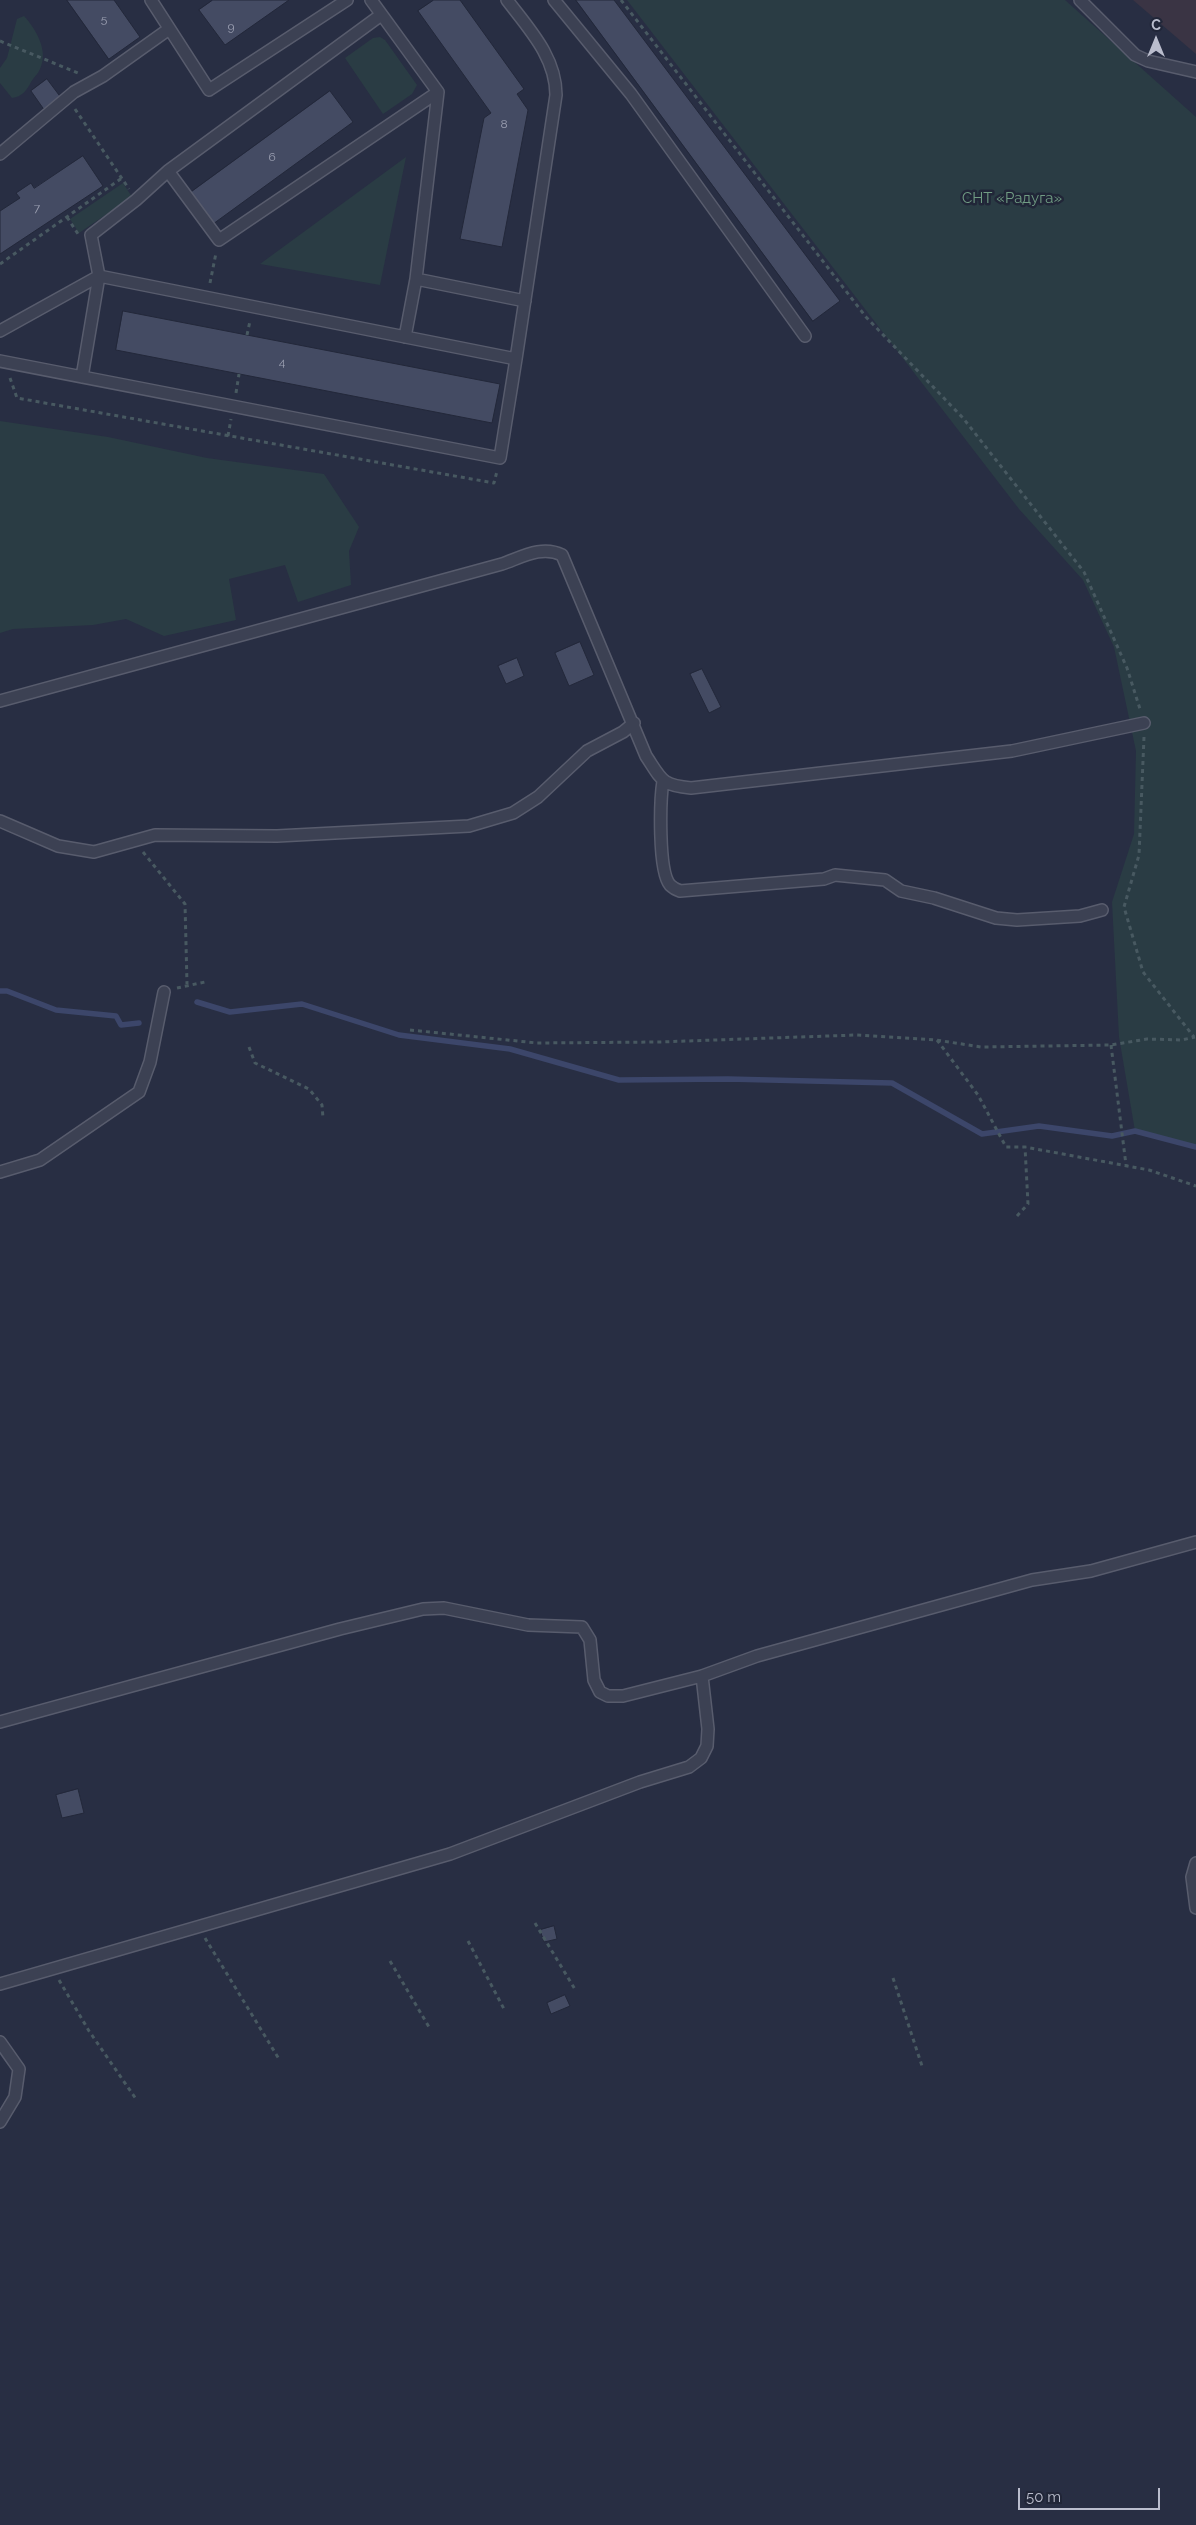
<!DOCTYPE html>
<html>
<head>
<meta charset="utf-8">
<style>
  body { margin:0 }
  #map { position:relative; width:1196px; height:2525px; overflow:hidden; background:#282e43; font-family:Raleway,sans-serif }
  canvas { display:block }
  .north { position:absolute; left:1131px; top:15px; width:50px; height:50px; -webkit-text-stroke:4px #212638; paint-order:stroke; rotate:0deg; font-size:14px; font-weight:700; line-height:20px; text-align:center; color:#babdcd }
  .north::after { content:''; display:block; margin:auto; width:18px; height:22px; background:#babdcd; clip-path:polygon(50% 0,100% 100%,50% 72%,0 100%) }
  .scale { position:absolute; left:1018px; top:2488px; width:142px; height:22px; box-sizing:border-box; border:2px solid #babdcd; border-top:0; padding-left:6px; font-size:15px; line-height:18px; white-space:nowrap; color:#babdcd; -webkit-text-stroke:4px #212638; paint-order:stroke }
</style>
</head>
<body>
<div id="map">
<canvas width="1196" height="2525"></canvas>
<div class="north">С</div>
<div class="scale">50 m</div>
</div>
<script>
const context = document.querySelector('canvas').getContext('2d');
context.lineJoin = 'round';
function paint(path, color) { context.fillStyle = color; context.fill(path, 'evenodd'); }
function strokePath(path, color, width, dash) { context.strokeStyle = color; context.lineWidth = width; context.lineCap = dash ? 'butt' : 'round'; context.setLineDash(dash || []); context.stroke(path); }
function write(font, color, halo, rows, align = 'center') {
  context.font = font + ' Raleway,sans-serif'; context.lineWidth = 5; context.setLineDash([]); context.textBaseline = 'middle'; context.strokeStyle = halo; context.fillStyle = color; for (const [text, x, y, turn = 0] of rows) {
    context.save(); context.translate(x, y); context.rotate((+turn || 0) * Math.PI / 180); context.textAlign = isNaN(turn) ? turn : align; if (halo) context.strokeText(text, 0, 0); context.fillText(text, 0, 0); context.restore();
  }
}
paint(new Path2D(`
  M1133 0H1196V54Z`), '#3a3444');
paint(new Path2D(`
  M627 0H1065L1196 117V1147L1135 1131 1119 1037 1112 902 1134 834 1136 751 1114 647 1083 580 1019 509Z
  M24 16C36 29 49 51 40 69 38 74 34 77 31 82 27 90 22 97 12 98L0 83V68L7 58 17 19Z
  M380 37 385 40 417 85 412 94 383 114 345 58 373 38Z
  M406 157 380 285 260 264Z
  M123 183 132 197 79 233 70 219Z
  M0 421 108 437 207 458 324 474 359 527 349 551 351 585 298 602 285 565 229 579 236 620 164 636 126 619 93 625 13 629 0 633Z`), '#2a3c44');
strokePath(new Path2D(`
  M0 991H7L56 1010 116 1016 121 1025 139 1023
  M197 1002 230 1012 302 1004 399 1035 510 1049 619 1080 728 1079 892 1083 982 1134 1039 1126 1112 1136 1135 1131 1196 1147`), '#3c466a', 5.5);
const building = new Path2D(`
  M67 0H114L140 37 109 59Z
  M213 0H289L225 45 199 10Z
  M434 0H460L524 89 517 94 528 110 502 247 460 239 484 118 491 113 418 11Z
  M576 0H614L840 301 813 321Z
  M47 79 62 99 45 111 31 91Z
  M330 91 353 122 213 224 190 193Z
  M83 156 103 186 0 254V211L20 198 16 193 31 183 34 188Z
  M123 311 500 384 492 423 116 350Z
  M580 642 594 675 569 686 555 653Z
  M517 658 524 676 506 684 498 666Z
  M702 669 721 707 709 713 690 674Z
  M78 1789 84 1813 62 1818 56 1795Z
  M554 1926 557 1939 544 1942 540 1930Z
  M565 1995 570 2006 551 2014 547 2003Z`);
paint(building, '#444b63');
strokePath(building, '#23283a', 1);
const service = new Path2D(`
  M151 0 209 90 347 0
  M371 0 438 92 219 240 168 171 381 15
  M507 0C529 29 556 57 556 95L516 359
  M554 0 631 94 805 336
  M1080 0 1135 55 1148 61 1196 72
  M438 92 416 279 525 301
  M0 154 74 92 103 76 169 29
  M0 331 99 276 91 235 136 200 168 171
  M405 337 416 279
  M0 361 500 458 516 359 99 276 82 377
  M0 701 502 564C522 557 542 545 562 555L646 756C662 780 661 785 691 788L1012 751 1144 723
  M663 781C660 800 658 871 670 885 673 888 677 890 680 891L824 879 835 875 885 880 901 891 934 898 996 918 1017 920 1080 916 1102 910
  M0 821 58 846 94 852 155 835 277 836 469 826 513 813 538 797 587 751 623 732 634 723
  M0 1172 40 1160 139 1092 150 1062 164 992
  M0 1722 340 1629 423 1609 444 1608 528 1625 582 1627 590 1640 594 1680 600 1692 608 1696H623L702 1676 757 1656 1032 1580 1091 1571 1196 1542
  M1196 1863 1192 1877 1196 1908
  M0 1984 450 1854 640 1782 689 1767 701 1758 707 1746 708 1729 702 1676
  M0 2042 19 2069 15 2097 0 2122`);
strokePath(service, '#585c6d', 14);
strokePath(new Path2D(`
  M621 0 866 317 963 418 1084 572 1127 668 1140 709
  M0 41 78 73
  M75 109 129 189
  M67 217 78 234
  M0 264 122 178
  M210 283 216 253
  M247 335 250 321
  M10 378 17 398 494 483 497 471
  M236 393 239 374
  M228 436 231 419
  M1144 737 1139 855 1124 907 1143 972 1194 1037
  M143 852 185 904 187 984
  M177 988 205 982
  M410 1030 537 1043 659 1042 856 1035 936 1040 981 1047 1111 1045 1147 1039 1182 1040 1195 1037
  M937 1040 978 1095 1006 1147H1025L1149 1170 1196 1186
  M1111 1045 1126 1165
  M249 1047 255 1063 309 1089 322 1105 323 1118
  M1017 1216 1028 1204 1025 1147
  M535 1923 576 1991
  M205 1938 279 2059
  M468 1941 504 2009
  M390 1961 429 2027
  M893 1978 923 2069
  M59 1980 89 2031 136 2099`), '#485961', 3, [4, 4]);
strokePath(service, '#3c4153', 11);
write('12px', '#9ca0b2', null, [
  ["5",104,19],
  ["9",231,27],
  ["8",504,124],
  ["6",272,157],
  ["7",37,208],
  ["4",282,362]
]);
write('15px', '#719d84', '#212638', [
  ["СНТ «Радуга»",1012,198]
]);
</script>
</body>
</html>
